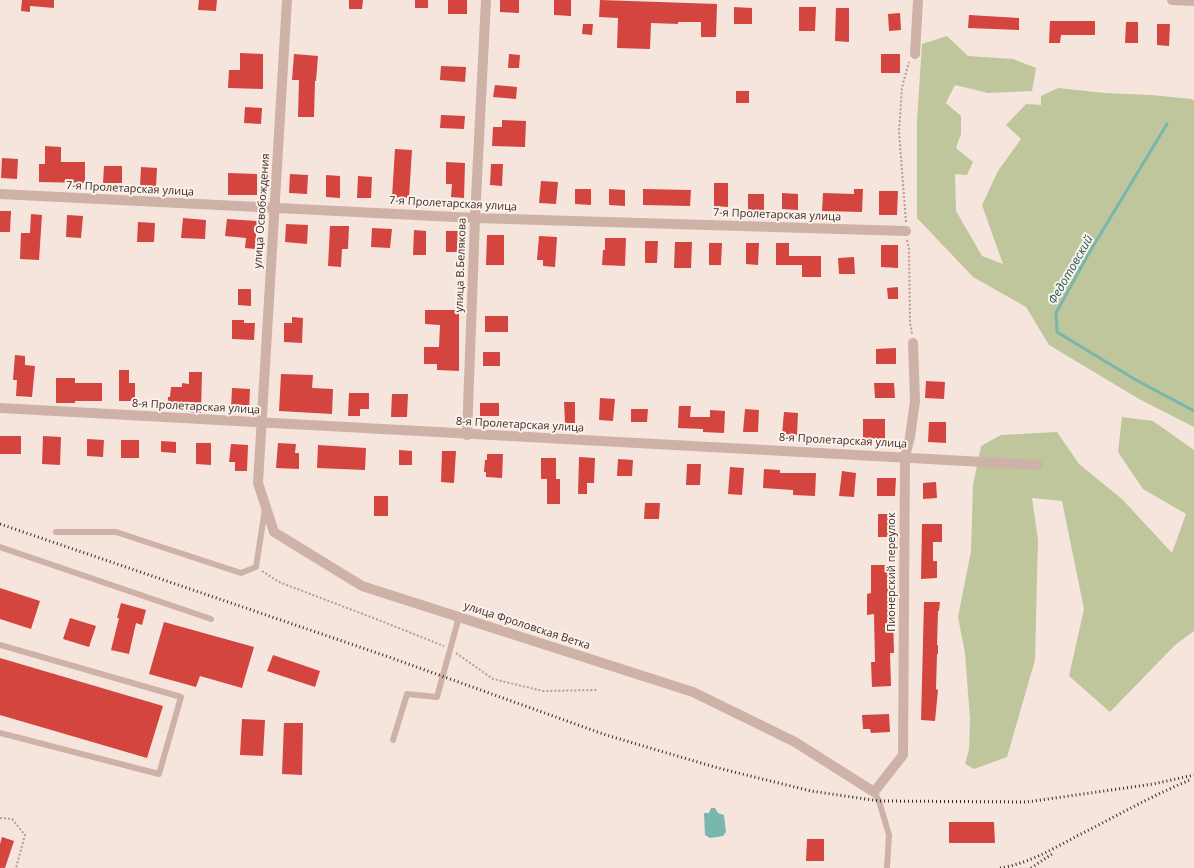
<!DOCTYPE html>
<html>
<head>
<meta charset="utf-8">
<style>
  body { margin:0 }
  canvas { display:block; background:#f5e5dd }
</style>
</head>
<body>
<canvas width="1194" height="868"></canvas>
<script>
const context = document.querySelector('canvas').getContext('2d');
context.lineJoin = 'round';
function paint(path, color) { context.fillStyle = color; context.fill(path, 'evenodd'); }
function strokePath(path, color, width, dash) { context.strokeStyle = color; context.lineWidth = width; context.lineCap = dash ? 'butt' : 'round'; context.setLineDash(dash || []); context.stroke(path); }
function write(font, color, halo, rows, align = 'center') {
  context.font = font + ' "Open Sans",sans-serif'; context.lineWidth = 4; context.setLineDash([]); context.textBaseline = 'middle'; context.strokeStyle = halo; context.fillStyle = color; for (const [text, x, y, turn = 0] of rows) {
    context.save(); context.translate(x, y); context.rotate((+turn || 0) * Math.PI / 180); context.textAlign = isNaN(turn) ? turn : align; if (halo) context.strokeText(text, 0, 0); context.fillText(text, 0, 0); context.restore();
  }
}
paint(new Path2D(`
  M947 36 968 56 1013 59 1036 68 1032 91 988 93 955 85 946 103 961 116V134L956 148 973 162 967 175 955 174 956 211 982 256 1003 264 982 205 998 171 1021 139 1006 125 1026 104 1041 105V96L1058 88 1105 93 1151 95 1191 99 1194 100V427L1139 399 1049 345 1026 307 973 277 917 218V120L922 44Z
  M1122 417 1153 421 1194 450V631L1175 645 1110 712 1069 676 1084 609 1062 501 1032 498 1038 540 1035 660 1007 757 974 769 965 764 969 749 970 719 965 653 958 617 971 551 973 485 981 446 1001 435 1057 432 1079 464 1122 499 1172 553 1186 514 1143 489 1118 452Z`), '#c0c69b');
paint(new Path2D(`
  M711 808H715L718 813 724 815 726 832 723 836 710 838 705 835 704 813H709Z`), '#79b6ad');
strokePath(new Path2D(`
  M1167 124 1089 253 1056 313 1057 332 1136 380 1194 411`), '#79b6ad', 3);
paint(new Path2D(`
  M22 0H54V8L30 6V12L21 11Z
  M199 0H217L216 11 198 10Z
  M349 0H363L362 9H349Z
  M415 0H428V8H415Z
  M448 0H467V14H448Z
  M500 0H519V13L500 12Z
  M554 0H571V16L554 15Z
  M600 0 717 4 716 37H701V22H678V24L651 23 650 49 617 48 618 18 599 17Z
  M734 7 752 8V24H734Z
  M799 7H816L815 31H799Z
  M836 8H849V42L835 41Z
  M900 13 901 30 889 31 888 14Z
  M969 15 1019 18V30L968 28Z
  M1050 21H1095V35H1061L1060 43H1049Z
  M1126 22H1138V43H1125Z
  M583 24H593L592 35 582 34Z
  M1157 24H1170L1169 46 1157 45Z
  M240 53 263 54V89L228 88 229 70H240Z
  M294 54 318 56 316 81H315L314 117H298L299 80H292Z
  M509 54 520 55 519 68H508Z
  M881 54H900V73H881Z
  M441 66 466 67 465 82 440 80Z
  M495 85 517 87 516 99 493 97Z
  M736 91H749V103H736Z
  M245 107 262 108 261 124 244 123Z
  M441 115 465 116 464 129 440 128Z
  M502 120 526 121 525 147 492 146 493 127H502Z
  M45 146 61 147V162H85V183L39 182V164H45Z
  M395 149 412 150 409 198 392 197Z
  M2 158 18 159 17 179 1 178Z
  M446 162 465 163 464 198 451 197 452 184H446Z
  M491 164H503L502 186 490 185Z
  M104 166H122V183H103Z
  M141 167 157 168 156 187 140 186Z
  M228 173 257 174V195H228Z
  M290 174 308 175 307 194 289 193Z
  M326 175 340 176V198L326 197Z
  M358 176 372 177 371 198H357Z
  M541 181 558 182 556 204 539 203Z
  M714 183H728V207L714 206Z
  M575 189H591V205L575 204Z
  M609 189 625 190V206L609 205Z
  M643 189 691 190 690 206 643 205Z
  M854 189H863L862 212 822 211 823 193 854 194Z
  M879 191H898L897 215H879Z
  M782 193 798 194V210L782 209Z
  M748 194H764V210H748Z
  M0 211H11L10 232H0Z
  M31 214 42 215 39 260 20 259 21 233H30Z
  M67 215 83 216 81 238 66 237Z
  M183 218 206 220 205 239 181 238Z
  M227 219 257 221 255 249 245 248 246 238 225 236Z
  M138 222 155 223 154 242H137Z
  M286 224 308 225 307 244 285 242Z
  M330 226H349L348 249H342L341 267 328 266Z
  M372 228 392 229 390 248 371 247Z
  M414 230 426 231V255H413Z
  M446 231H463L462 252H446Z
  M487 235H504V265H486Z
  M539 236 557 237 555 267 543 266V260H537Z
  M605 238H626L625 266 602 265 603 250H605Z
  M645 241H658L657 263H645Z
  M675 242H692L691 268H674Z
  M709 243H722L721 265H709Z
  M746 243H759L758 265 746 264Z
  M776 243H789V256H821V277H802V265H776Z
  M881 245H898V268L881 267Z
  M854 257 855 274H839L838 258Z
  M898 287V299H888L887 288Z
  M238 289H251V306L238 305Z
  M425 310H459V371L437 370V364H424V347H439L440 325 425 324Z
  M485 316H508V332H485Z
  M292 317 303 318 302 343 284 342V323H292Z
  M232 320H244V323H255L254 340 232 339Z
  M896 348V364H876V349Z
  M483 352H500V366H483Z
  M15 355 25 356V365L35 366 32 397 16 396 17 380H13Z
  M119 370H129V383H135V401H119Z
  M189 372H202L201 413 190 412V406L168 405V397H170L171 387H182V383L189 384Z
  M281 374 313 375 312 388 333 389 332 414 279 411Z
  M56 378H75V383H102V401H75V403H56Z
  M926 381 945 382 944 399 925 398Z
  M874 383H894L895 398H875Z
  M232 388 250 389 249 410 231 409Z
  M349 393H369V409H360V416H348Z
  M392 394H408L407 417H391Z
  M600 398 615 399 613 421 599 420Z
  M564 402H575V423H565Z
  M480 403H499V416H480Z
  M679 406H691L690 417H710V410L725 411 724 433 703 432V429L678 428Z
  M631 409H648L647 422H631Z
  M745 409 759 410 758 432H743Z
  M784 412 798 413 797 435 782 434Z
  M863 419H885V439H863Z
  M929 422H946V443L928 442Z
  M0 436H21V454H0Z
  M43 436 61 437 60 465 42 464Z
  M87 439 104 440 103 457 87 456Z
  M121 440H139V458H121Z
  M161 441 176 442V453L161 452Z
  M196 443H211V465L196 464Z
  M278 443 296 444 295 453H299V469L276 468Z
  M231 444 248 445 247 471H235V462H229Z
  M318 445 366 448 365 470 317 468Z
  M399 450 412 451V465H399Z
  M442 451H456L454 483 441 482Z
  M487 454H503L502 478 486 477V472H484L485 460H487Z
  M579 457 595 458 594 483H587V494H578Z
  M541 458H556V479H560V504H547V479H541Z
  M618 459 633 460 632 476H617Z
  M687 464H701L700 485H686Z
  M730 467 744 468 742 495 728 494Z
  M764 469 780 470V473H816L815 496 793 495V490L763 488Z
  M842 471 856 473 854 497 839 496Z
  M877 478H896L895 496H877Z
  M936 482 937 498 923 499V483Z
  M374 496H388V516H374Z
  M645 503H660L659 519H644Z
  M878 514H895V537H878Z
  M922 524H942V542H933V561H937V578L921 579Z
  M871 565H893V581H892L894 653H890L891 686 872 687 871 662H875L874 614 867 615V594L871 593Z
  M0 588 40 601 31 629 0 619Z
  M924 602H940L939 611H938L937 645H938V654H937L936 689 938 690 935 721 921 720Z
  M121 603 146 610 142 625 136 623 129 654 111 650 119 618H117Z
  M70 618 96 626 89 647 63 639Z
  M164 622 254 647 242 688 200 676 196 687 149 674Z
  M273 655 320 671 315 687 267 671Z
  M0 658 163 706 147 758 0 715Z
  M889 714 890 732 871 733 870 729H863L862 715Z
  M242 719 265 720 263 756 240 755Z
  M284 723H303L302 775 282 774Z
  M949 822H994L995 843H949Z
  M2 837 14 841 5 868H0V844Z
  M807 839H824V861H806Z`), '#d3453e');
strokePath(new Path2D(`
  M906 222 899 132 902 87 909 62
  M907 240 909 249 910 322 912 334
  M262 571 279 582 376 619 444 646
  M456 653 493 679 543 691 597 690
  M0 818 12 819 25 835 16 868`), '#bb9b91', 2, [2, 2]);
strokePath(new Path2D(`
  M56 532H116L241 573 256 567 265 509
  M0 547 211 619
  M0 645 181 697 159 774 0 733
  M393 740 407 694 437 697 459 617
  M874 792 879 801 889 835 887 868`), '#cfb2a7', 6);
strokePath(new Path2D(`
  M287 0 258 483 274 532 362 586 693 692 795 742 874 792 903 755 905 456 910 437 915 401 913 343
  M1172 0 1194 1
  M915 54 918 0
  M0 194 475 218 906 231
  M0 408 1038 465
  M467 435 475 218 486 0`), '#cfb2a7', 10);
strokePath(new Path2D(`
  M0 524 386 656 606 735 718 768 811 791 879 801 1027 802 1153 784 1194 775
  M1000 868C1027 864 1053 849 1077 836 1115 817 1151 796 1190 780
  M1031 868 1052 854`), '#3b2b29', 3, [1, 3]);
write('11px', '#3b2b29', '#fcf1eb', [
  ["7-я Пролетарская улица",130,189,3],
  ["7-я Пролетарская улица",453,204,3],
  ["улица Освобождения",262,211,-86],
  ["7-я Пролетарская улица",777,215,2],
  ["улица В.Белякова",461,265,-88],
  ["8-я Пролетарская улица",196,407,3],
  ["8-я Пролетарская улица",520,425,3],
  ["8-я Пролетарская улица",843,441,3],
  ["Пионерский переулок",892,572,-90],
  ["улица Фроловская Ветка",527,626,18]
]);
write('italic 12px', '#196259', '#fcf1eb', [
  ["Федотовский",1071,270,-60]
]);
</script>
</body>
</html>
